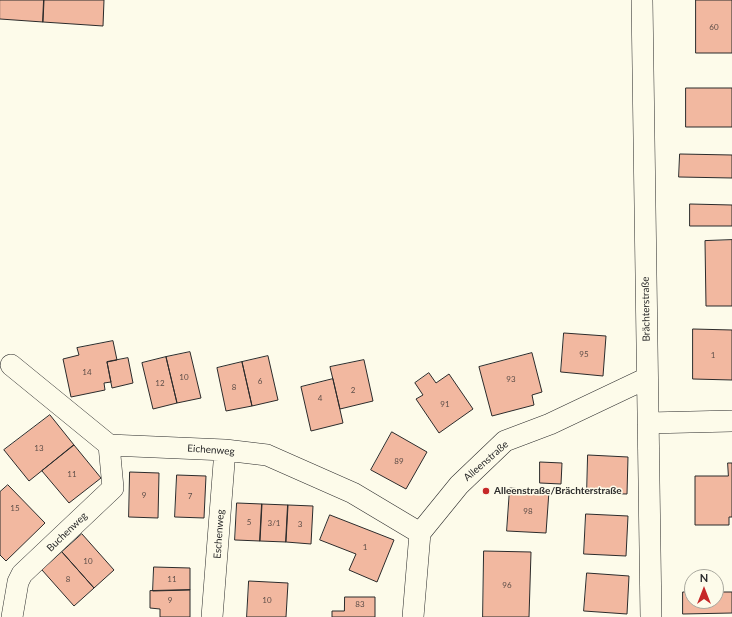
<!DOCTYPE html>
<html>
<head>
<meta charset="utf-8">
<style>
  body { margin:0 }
  #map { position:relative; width:732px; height:617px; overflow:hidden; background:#fdfbea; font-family:Lato,sans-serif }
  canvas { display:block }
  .north { position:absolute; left:684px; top:569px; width:40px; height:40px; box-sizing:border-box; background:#fdfbea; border:1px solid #a9a89e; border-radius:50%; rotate:0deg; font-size:11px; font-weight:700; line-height:16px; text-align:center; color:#2b2b2b }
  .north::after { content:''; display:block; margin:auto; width:14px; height:18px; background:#c62828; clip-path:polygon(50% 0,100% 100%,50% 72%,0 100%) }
</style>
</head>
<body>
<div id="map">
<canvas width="732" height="617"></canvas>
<div class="north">N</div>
</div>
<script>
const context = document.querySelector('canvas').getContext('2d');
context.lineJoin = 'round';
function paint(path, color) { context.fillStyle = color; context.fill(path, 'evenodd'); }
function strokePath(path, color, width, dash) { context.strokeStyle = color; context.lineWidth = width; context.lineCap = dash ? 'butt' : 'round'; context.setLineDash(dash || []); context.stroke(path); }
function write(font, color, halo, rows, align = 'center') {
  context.font = font + ' Lato,sans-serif'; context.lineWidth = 3; context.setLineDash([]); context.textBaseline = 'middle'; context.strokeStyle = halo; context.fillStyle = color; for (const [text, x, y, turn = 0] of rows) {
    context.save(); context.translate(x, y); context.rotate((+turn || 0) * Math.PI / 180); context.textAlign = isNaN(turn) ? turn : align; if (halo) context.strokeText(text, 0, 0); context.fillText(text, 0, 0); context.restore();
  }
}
const building = new Path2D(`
  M0 0H44L43 22 0 19Z
  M44 0H104L103 26 43 22Z
  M696 0H732V53H696Z
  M686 88H732V127H686Z
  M680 154 732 155V178L679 177Z
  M690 204 732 205V226H690Z
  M732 240V306H706L705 241Z
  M693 329 732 330V380L693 379Z
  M564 333 606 336 603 376 561 372Z
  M113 341 117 360 107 362 111 382 104 383 105 390 71 397 63 359 79 355 77 348Z
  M190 352 201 398 177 403 166 357Z
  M532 353 542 392 532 395 534 405 492 416 479 367Z
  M268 356 278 400 252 406 242 362Z
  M166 357 177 403 153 409 142 363Z
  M128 358 133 383 112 388 107 362Z
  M364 360 373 401 340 409 330 367Z
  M242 362 252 406 226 411 217 368Z
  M429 373 436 383 449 374 473 409 439 433 416 399 423 395 415 383Z
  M333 379 343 423 311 431 301 387Z
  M50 415 74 445 29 481 4 450Z
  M392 432 427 452 406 489 371 470Z
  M74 445 101 478 69 503 42 471Z
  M588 455 628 457 627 494 587 493Z
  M540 462 562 463 561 484 540 483Z
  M728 463H732V517H729V525H695V476H728Z
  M130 472 159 473 158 518 129 517Z
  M177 475 206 476 204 518 175 517Z
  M8 485 45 523 6 561 0 555V492Z
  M510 488 549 491 546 533 507 531Z
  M237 503 262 504 260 541 235 540Z
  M262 504 288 505 286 542 260 541Z
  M288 505 313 506 311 544 286 542Z
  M586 514 628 516 626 556 584 554Z
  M330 515 394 540 377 582 349 570 356 554 320 540Z
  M82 534 114 570 94 588 62 552Z
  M484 551 531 552 529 617H483Z
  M62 552 94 588 74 606 42 570Z
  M154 567 190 568V590L153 591Z
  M587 573 629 576 627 614 584 611Z
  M249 581 288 583 286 617H247Z
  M190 590V617H160V609L150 608V591Z
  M683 592H692V601H716V592H732V613L683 614Z
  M345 597H375V617H332V611H344Z`);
paint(building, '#f2b8a0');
strokePath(building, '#2b2b2b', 1);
const street = new Path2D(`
  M642 0 651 617
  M11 365 109 445 225 450 267 455 353 493 420 533
  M648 423 732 421
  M12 617 18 582 22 574 113 488 109 445
  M212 617 225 450
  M413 617 420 533 459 485 505 441 550 424 647 378`);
strokePath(street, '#2b2b2b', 22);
strokePath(street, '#fdfbea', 21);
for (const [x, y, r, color] of [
  [486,491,4,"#c62828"]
]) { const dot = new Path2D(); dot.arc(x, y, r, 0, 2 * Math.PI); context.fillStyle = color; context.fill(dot); strokePath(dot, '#fdfbea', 1.5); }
write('8px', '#5d4e48', null, [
  ["60",714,27],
  ["95",584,354],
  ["1",713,355],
  ["14",87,372],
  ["10",184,377],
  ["93",511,379],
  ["6",260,381],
  ["12",160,383],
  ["8",234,387],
  ["2",353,390],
  ["4",320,398],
  ["91",445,404],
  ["13",39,448],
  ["89",399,461],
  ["11",72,474],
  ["9",144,495],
  ["7",190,496],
  ["15",15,508],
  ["98",528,511],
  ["5",249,522],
  ["3/1",274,523],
  ["3",300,524],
  ["1",365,547],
  ["10",88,561],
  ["8",68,579],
  ["11",172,579],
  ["96",507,585],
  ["9",170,600],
  ["10",267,600],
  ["83",360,604]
]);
write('10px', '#2b2b2b', '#fdfbea', [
  ["Brächterstraße",646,309,-91],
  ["Eichenweg",211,450,4],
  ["Alleenstraße",486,461,-41],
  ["Buchenweg",67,532,-44],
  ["Eschenweg",219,534,-86]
]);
write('bold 10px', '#2b2b2b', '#fdfbea', [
  ["Alleenstraße/Brächterstraße",494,491]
], 'left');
</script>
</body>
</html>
